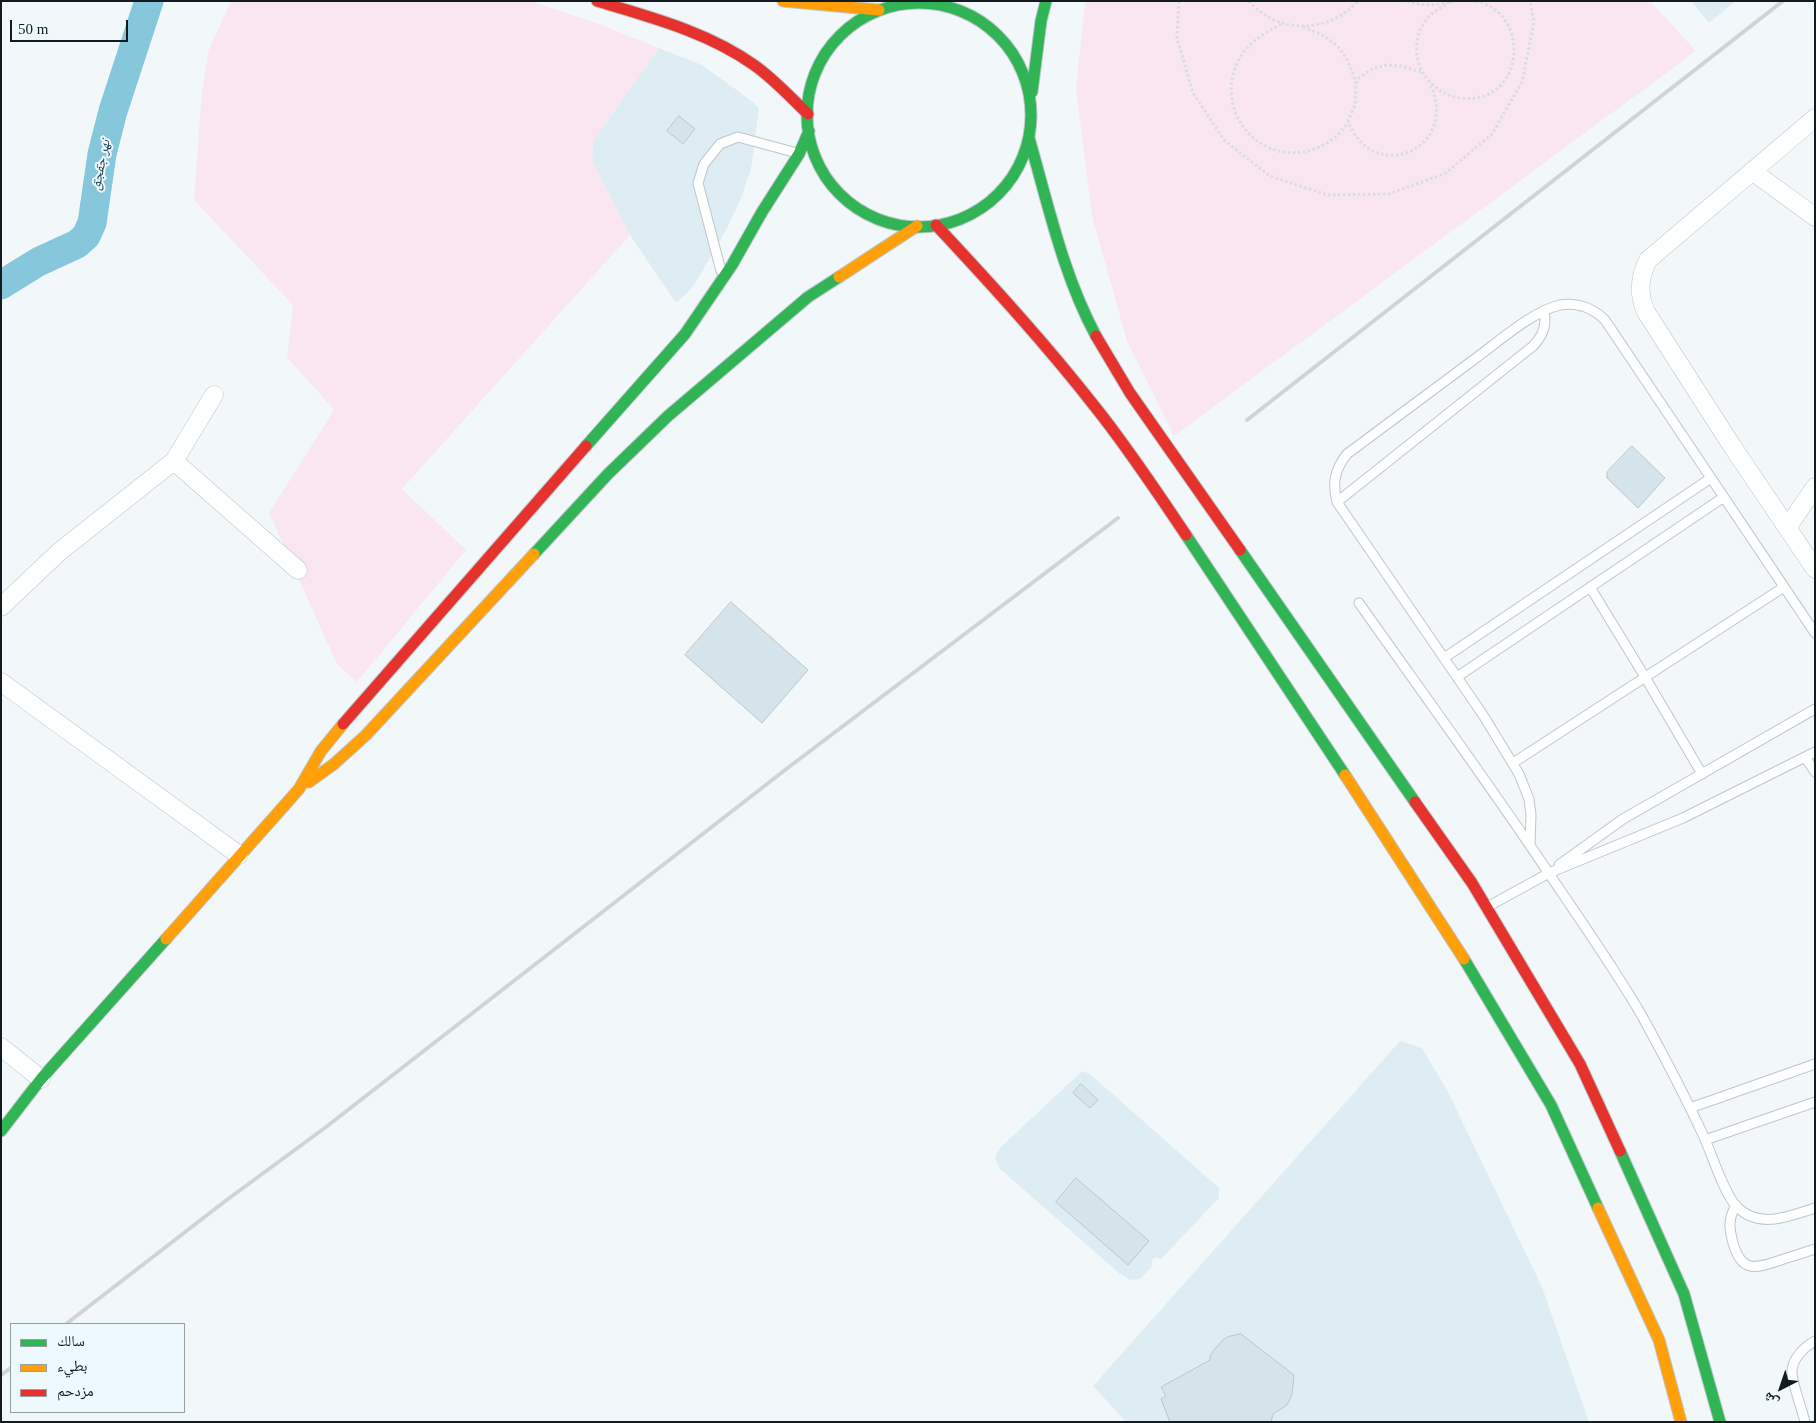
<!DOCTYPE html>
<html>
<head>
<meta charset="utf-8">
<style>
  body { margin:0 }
  #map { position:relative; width:1816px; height:1423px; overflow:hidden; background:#f2f8fa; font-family:"Times New Roman","Noto Naskh Arabic",serif }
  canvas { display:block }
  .frame { position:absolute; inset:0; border:2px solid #121c20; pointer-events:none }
  .legend { position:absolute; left:10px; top:1323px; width:175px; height:90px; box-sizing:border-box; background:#eef9fe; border:1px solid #96a1a5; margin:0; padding:6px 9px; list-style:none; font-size:15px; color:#121c20 }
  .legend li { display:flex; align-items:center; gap:10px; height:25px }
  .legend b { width:25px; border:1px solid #96a1a5 }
  .north { position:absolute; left:1756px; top:1363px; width:50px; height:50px; -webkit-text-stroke:4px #eef9fe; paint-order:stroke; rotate:221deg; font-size:14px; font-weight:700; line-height:20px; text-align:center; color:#121c20 }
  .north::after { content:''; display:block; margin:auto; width:18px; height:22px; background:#121c20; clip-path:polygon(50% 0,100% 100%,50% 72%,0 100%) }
  .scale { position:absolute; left:10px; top:20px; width:118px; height:22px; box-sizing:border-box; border:2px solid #121c20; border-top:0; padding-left:6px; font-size:15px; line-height:18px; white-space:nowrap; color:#121c20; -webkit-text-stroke:4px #eef9fe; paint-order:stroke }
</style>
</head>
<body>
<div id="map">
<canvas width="1816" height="1423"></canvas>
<div class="frame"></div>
<ul class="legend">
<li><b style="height:6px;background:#30b455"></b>سالك</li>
<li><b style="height:6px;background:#ff9f0a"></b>بطيء</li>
<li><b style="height:6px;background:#e5322d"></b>مزدحم</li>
</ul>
<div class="north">ش</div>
<div class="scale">50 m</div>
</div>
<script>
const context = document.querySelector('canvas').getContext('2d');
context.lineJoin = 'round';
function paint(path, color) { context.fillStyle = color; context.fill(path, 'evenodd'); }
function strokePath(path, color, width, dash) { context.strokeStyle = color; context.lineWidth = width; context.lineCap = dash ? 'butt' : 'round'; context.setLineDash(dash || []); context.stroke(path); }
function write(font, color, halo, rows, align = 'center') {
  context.font = font + ' "Times New Roman","Noto Naskh Arabic",serif'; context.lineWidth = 4; context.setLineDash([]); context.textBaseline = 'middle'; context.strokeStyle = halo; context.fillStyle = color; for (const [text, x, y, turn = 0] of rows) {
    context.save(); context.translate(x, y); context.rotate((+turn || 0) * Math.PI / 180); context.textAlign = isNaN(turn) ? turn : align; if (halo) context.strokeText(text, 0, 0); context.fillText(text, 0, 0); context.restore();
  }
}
paint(new Path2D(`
  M1691 1H1736L1709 23Z
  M659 48 702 65 749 99 759 108 751 169 741 198 727 228 699 277 690 290 676 303 630 235 592 160 593 141Z
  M1400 1041 1422 1048 1447 1090 1542 1287 1589 1422H1126L1093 1386Z
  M1082 1071 1090 1074 1219 1188V1198L1161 1259 1156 1257 1152 1260V1267L1140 1279 1130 1280 1120 1274 1000 1169 995 1158 999 1149Z`), '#deedf3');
paint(new Path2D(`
  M231 1H530L599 24 659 48 593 141 592 160 630 235 402 489 466 550 357 682 337 664 269 513 334 410 287 357 293 305 194 200 202 92 209 49Z
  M1085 1H1650L1696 51 1174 436 1127 341 1092 216 1076 90Z`), '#f9e6f0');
strokePath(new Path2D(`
  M1 285 38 262 77 244 86 236 92 223 102 154 113 111 149 1`), '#86c7dc', 29);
const building = new Path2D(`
  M679 116 695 129 683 144 667 131Z
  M1632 446 1665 478 1638 508 1607 478V472Z
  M731 602 808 670 762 723 685 655Z
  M1081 1084 1098 1100 1090 1108 1073 1093Z
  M1076 1178 1149 1241 1128 1265 1056 1202Z
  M1241 1334 1294 1375 1292 1395 1287 1405 1273 1414 1271 1422H1170L1161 1399 1166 1396 1161 1387 1210 1360V1356L1213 1351 1222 1341 1227 1337Z`);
paint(building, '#d4e4ea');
strokePath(building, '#bec6c9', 1);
const lane = new Path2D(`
  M721 271 698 183 704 164 720 144 738 137 797 153
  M1337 502 1533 346C1543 336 1547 325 1544 312
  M1590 587 1645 677 1702 774
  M1359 603C1422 692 1487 781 1548 872 1580 920 1613 966 1642 1016 1664 1056 1685 1096 1704 1137 1712 1155 1724 1193 1736 1206 1759 1230 1789 1216 1815 1208
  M1444 658 1711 478
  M1457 677 1724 497
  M1805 757 1815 772
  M1513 763 1784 587
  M1530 845 1531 815 1529 799 1519 774 1483 715 1337 502C1332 483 1335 469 1347 454 1390 422 1433 390 1476 358 1499 341 1533 311 1560 305 1577 302 1593 308 1605 320L1815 633
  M1559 865 1623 819 1815 709
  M1489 906 1549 873 1683 818 1815 752
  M1690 1108 1815 1064
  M1705 1140 1815 1102
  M1736 1205C1728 1219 1729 1228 1733 1243 1742 1274 1756 1268 1781 1260 1792 1256 1804 1253 1815 1249
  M1805 1422C1802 1409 1792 1383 1792 1372 1792 1359 1804 1347 1815 1341`);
const street = new Path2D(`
  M1815 118 1648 260C1639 278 1638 294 1646 312L1732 446 1815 569
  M1752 171 1815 217
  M174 461 298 570
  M1787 528 1815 487
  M1 607 59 552 174 461 214 395
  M1 682 239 855
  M1 1047 41 1079`);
const fast = new Path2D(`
  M807 115a112 112 0 1 1 224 0a112 112 0 1 1-224 0Z
  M1032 92 1041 21 1046 1
  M1029 138C1048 204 1063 275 1096 336
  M586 446 685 334 732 265 762 212 799 154 809 131
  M1186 535 1345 775
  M1240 550 1415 802
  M534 554 608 474 668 416 808 297 839 277
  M1464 959 1551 1105 1598 1208
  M1 1131 41 1079 166 939
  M1620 1151 1684 1294 1720 1422`);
const slow = new Path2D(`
  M783 1 879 10
  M839 277 917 226
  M1345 775 1464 959
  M309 782 334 764 366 735 534 554
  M166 939 299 789 321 751 343 724
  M1598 1208 1659 1340 1681 1422`);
const jam = new Path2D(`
  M597 1C650 17 708 32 754 65 774 79 790 97 808 114
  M936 225C991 284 1046 344 1096 408 1128 448 1157 492 1186 535
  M1096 336 1130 393 1240 550
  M343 724 586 446
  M1415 802 1472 883 1580 1064 1620 1151`);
strokePath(lane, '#bfc6ca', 11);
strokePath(street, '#bfc6ca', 19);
strokePath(fast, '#bfc6ca', 13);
strokePath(slow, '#bfc6ca', 13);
strokePath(jam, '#bfc6ca', 13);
strokePath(new Path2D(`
  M1179 1 1177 38 1193 93 1225 141 1270 176 1328 195 1389 194 1446 173 1492 134 1522 82 1534 22 1530 1
  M1249 1C1278 35 1328 34 1358 1
  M1407 1C1425 7 1437 5 1455 1
  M1450 2C1440 8 1430 13 1424 23 1401 60 1434 104 1475 98 1527 91 1527 10 1475 1
  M1281 24C1269 31 1256 38 1247 48 1240 56 1235 66 1233 75 1221 128 1275 171 1323 145 1333 140 1342 132 1348 122
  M1303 27C1336 39 1346 50 1356 83
  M1421 72 1401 66 1386 65 1372 69 1359 78 1356 84 1355 105 1348 121C1372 186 1459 150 1431 86`), '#dbddde', 3, [2.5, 2.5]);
strokePath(lane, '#fdfefe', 9);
strokePath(street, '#fdfefe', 18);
strokePath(fast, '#30b455', 11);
strokePath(slow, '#ff9f0a', 11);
strokePath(jam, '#e5322d', 11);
strokePath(new Path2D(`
  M1247 420 1783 1
  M66 1324 224 1202 326 1127 785 770 1118 518
  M1 1375 11 1368`), '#d2d3d5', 4);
write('italic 14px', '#214956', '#eef9fe', [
  ["نهر جقجق",101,165,-78]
]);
</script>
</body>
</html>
